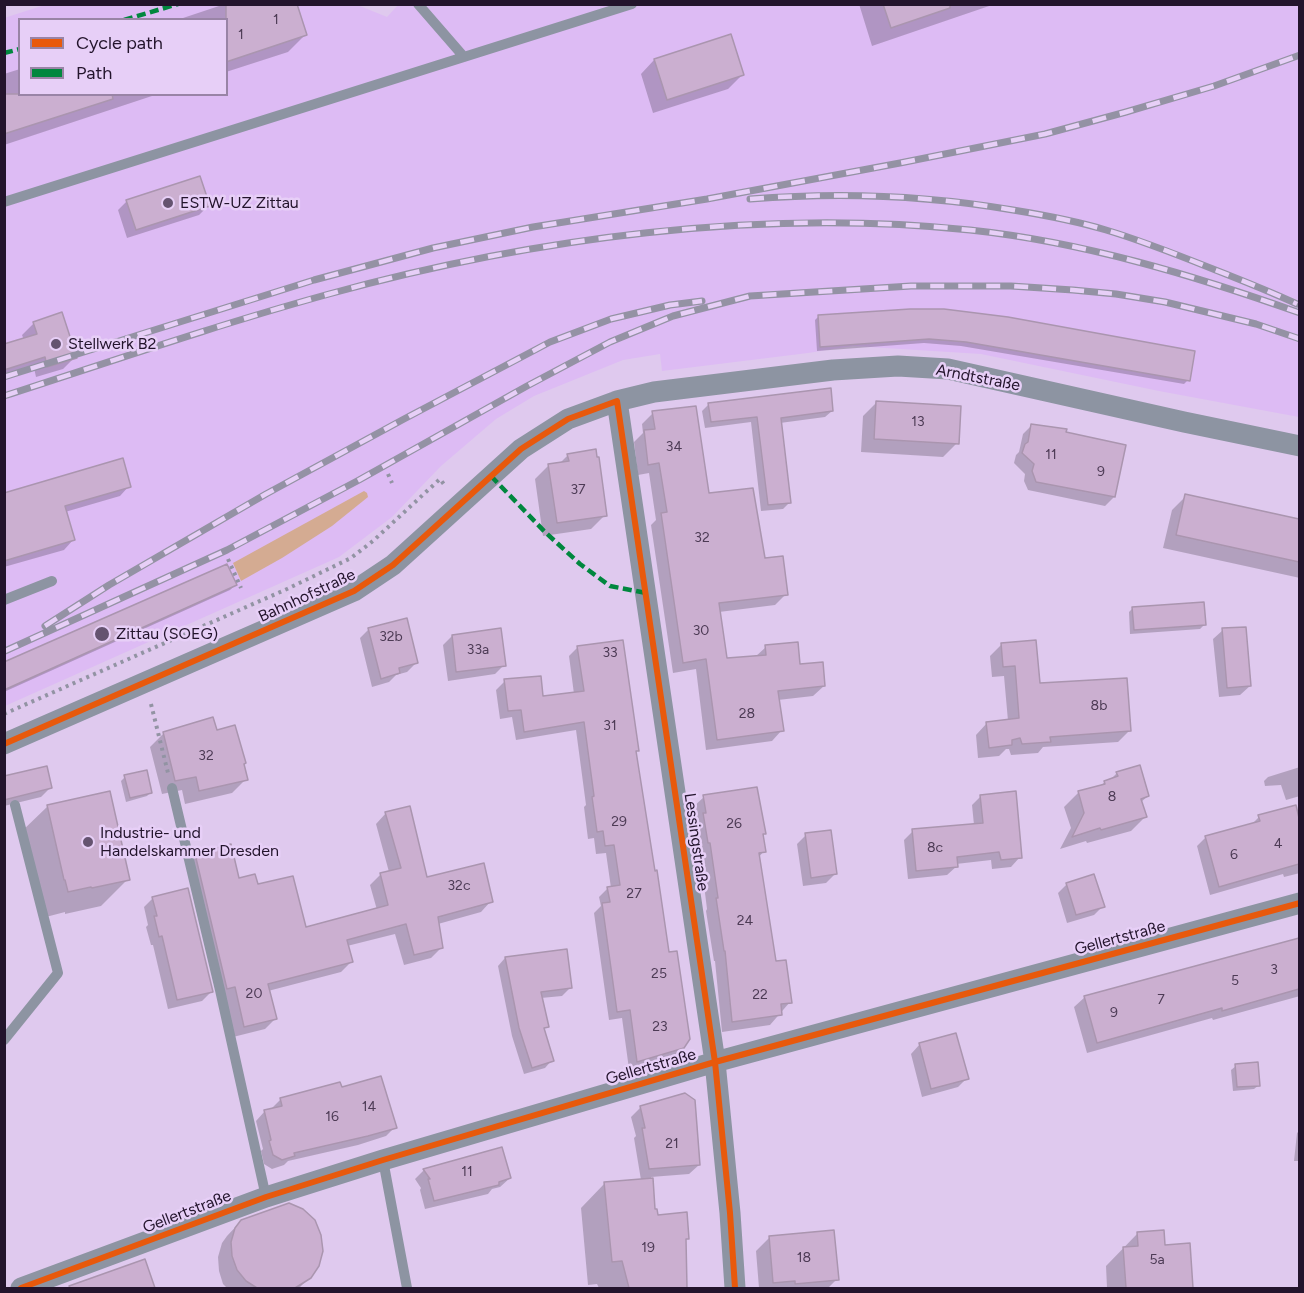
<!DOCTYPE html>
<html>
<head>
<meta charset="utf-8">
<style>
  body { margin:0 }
  #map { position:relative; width:1304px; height:1293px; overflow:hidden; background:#dfc9ee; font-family:Figtree,sans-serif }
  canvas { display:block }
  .frame { position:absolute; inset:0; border:6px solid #23142c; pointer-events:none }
  .legend { position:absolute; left:18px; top:18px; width:210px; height:78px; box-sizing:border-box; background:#e7cff7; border:2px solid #9984a6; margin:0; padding:8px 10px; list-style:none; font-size:18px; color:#23142c }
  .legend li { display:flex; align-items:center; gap:12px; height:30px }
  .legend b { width:30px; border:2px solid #9984a6 }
</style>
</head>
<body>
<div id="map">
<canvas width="1304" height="1293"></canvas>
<div class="frame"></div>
<ul class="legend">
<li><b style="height:8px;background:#e8590c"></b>Cycle path</li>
<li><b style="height:8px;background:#00873e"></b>Path</li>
</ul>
</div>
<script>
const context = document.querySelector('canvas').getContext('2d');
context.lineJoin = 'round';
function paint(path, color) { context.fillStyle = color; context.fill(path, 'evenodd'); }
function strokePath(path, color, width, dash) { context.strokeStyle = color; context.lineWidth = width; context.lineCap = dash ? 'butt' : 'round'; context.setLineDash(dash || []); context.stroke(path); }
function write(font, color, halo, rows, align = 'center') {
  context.font = font + ' Figtree,sans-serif'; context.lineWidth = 5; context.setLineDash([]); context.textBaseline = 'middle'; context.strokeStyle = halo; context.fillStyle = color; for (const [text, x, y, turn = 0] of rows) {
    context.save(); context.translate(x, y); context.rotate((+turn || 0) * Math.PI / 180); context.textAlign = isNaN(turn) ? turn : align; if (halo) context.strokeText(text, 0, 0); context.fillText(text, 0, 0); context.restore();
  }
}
paint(new Path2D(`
  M48 4H355L387 17 399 4 1299 5V417L1159 391 981 354 853 346 808 353 662 371 660 354 623 360 534 396 496 419 441 466 392 517 339 557 5 706 4 18ZM20 20H226V94H20Z`), '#ddbbf4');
paint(new Path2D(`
  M364 491 367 493 368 497 332 526 282 558 241 581 233 563Z`), '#d4ab92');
paint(new Path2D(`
  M225 4H296L305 35 288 52 226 72V20H177Z
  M859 4H995L872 46Z
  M654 60 742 75 728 89 653 113 641 74Z
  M20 69V94H158L4 145V74Z
  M127 201 208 206 199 215 127 238 118 210Z
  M819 316 1188 380 1184 384 961 346 924 343 817 351 815 320Z
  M34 323 75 357 63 369 36 377 34 368 4 377V346L24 340 22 335Z
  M877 402 957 443 943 457 861 452 863 416Z
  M709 404 832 411 825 417 780 423 790 502 783 509 761 511 751 422 705 428 702 411Z
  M653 413 708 495 763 560 786 594 775 605 719 612 726 660 755 657 766 647 799 666 824 686 813 696 778 700 782 730 772 741 706 750 696 669 673 673 651 525 656 520 649 473 638 475 634 442 643 433 642 424Z
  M1032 425 1064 433 1114 497 1105 506 1028 490 1024 481 1025 474 1014 463 1016 455 1019 452 1023 434Z
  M568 455 605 515 591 529 543 536 535 479 549 465 559 464Z
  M129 486 120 496 65 512 73 540 64 550 4 567V494Z
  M1186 496 1300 521V578L1163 548 1172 510Z
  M235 585 230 590 4 692V664Z
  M1133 608 1205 624 1200 629 1130 634 1129 612Z
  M369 629 416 663 407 672 396 675 389 682 372 687 360 638Z
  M499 630 504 665 495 674 448 681 443 645 452 636Z
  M1223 630 1250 686 1240 695 1219 697 1213 639Z
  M1001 645 1039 685 1129 731 1118 742 1043 747 1038 753 1011 755 1009 749H1006L999 756 978 758 976 735 987 723 1008 721 1004 676 992 677 990 656Z
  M577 648 637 750 635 752 683 1047 674 1056 629 1069 622 1018 609 1020 594 913 601 906 599 897 608 888H611L606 853 596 854 594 838 588 839 584 807 586 805 576 730 516 740 512 717 500 719 496 690 505 681 542 698 574 694 569 656Z
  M216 732 243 764 246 779 232 793 185 804 182 790 162 794 150 747 164 733Z
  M1300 767V796L1286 800 1281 785 1265 786 1264 781 1268 777Z
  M1117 773 1148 796 1141 802 1145 817 1131 831 1087 843 1086 841 1060 849 1071 828 1064 807 1078 793 1100 786 1105 782 1110 780Z
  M4 777 50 788 41 797 4 806Z
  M125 777 151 792 147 796 126 802 121 781Z
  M981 796 1020 857 1011 867 992 869 991 860 956 864 957 866 947 875 908 879 904 840 913 831 974 825 972 805Z
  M704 797 765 833 762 836 764 851 758 858 775 963 790 1002 770 1025 722 1032 715 961H714L706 911 707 909 700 853H697L693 826 695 823 693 807Z
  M48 806 128 879 101 906 65 914V912L42 918 21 832Z
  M1295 807 1300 823V873L1284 877 1283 874 1210 895 1197 846 1206 837 1251 825 1259 817Z
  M386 813 426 879 491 901 481 912 438 924 442 947 431 958 404 965 395 934 347 946 351 962 341 972 268 991 275 1019 265 1029 233 1037 186 866 196 855 238 880 257 886 305 928 377 910 370 885 381 874 389 872 376 824Z
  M806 835 835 874 826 883 803 886 797 844Z
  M1067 884 1103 906 1094 915 1067 923 1058 893Z
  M153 898 211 992 202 1001 168 1009 153 945H151L146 927 148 925 144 907Z
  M1300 939V996L1213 1020 1212 1018 1087 1053 1074 1007 1085 997Z
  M505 958 570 988 562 996 541 998 547 1026 543 1031 552 1060 545 1068 524 1074 512 1036 498 966Z
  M920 1044 967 1078 958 1087 922 1097 911 1054Z
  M1236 1066 1259 1085 1254 1089 1233 1091 1231 1070Z
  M341 1089 395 1127 386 1136 358 1145 288 1161 284 1165 272 1169 264 1164 261 1151 263 1149 256 1121 265 1111 272 1110V1108L281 1099Z
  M685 1095 699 1165 689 1174 651 1177 654 1211 656 1216 687 1238 684 1241 686 1288H599L597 1284 588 1285 581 1208 605 1183 641 1180 634 1138 636 1136 631 1117 640 1108Z
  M1300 1130V1161H1294L1297 1133Z
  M501 1149 510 1178 500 1187 492 1189 488 1194 425 1209 420 1190 421 1188 415 1179 424 1170Z
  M241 1221 310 1277 299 1288H227L223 1284 219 1271 218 1257 222 1243 227 1236Z
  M1138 1233 1164 1246 1188 1245 1191 1288H1107L1106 1266Z
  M770 1237 837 1279 828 1288H759L756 1251Z
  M144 1261 154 1288H66Z`), '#0003');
const building = new Path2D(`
  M226 4H297L307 35 226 62Z
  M883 4H950V8L891 28Z
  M731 34 744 75 667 100 654 59Z
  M4 94H112L113 99 4 134Z
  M200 176 210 206 136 230 126 200Z
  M910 309H944L1008 317 1195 351 1190 381 966 342 929 339 820 347 818 315Z
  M62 312 77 358 47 367 45 357 4 370V344L37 334 33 322Z
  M831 388 833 411 781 418 791 503 768 505 757 417 711 422 708 403Z
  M876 401 961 406 959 444 874 439Z
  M696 406 709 493 753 488 765 558 783 556 788 595 719 603 727 658 766 655 765 645 798 642 800 664 823 662 825 686 778 691 784 731 717 740 706 659 683 663 661 513 667 512 659 463 648 465 644 430 655 429 652 411Z
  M1031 424 1067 429 1066 432 1126 445 1115 497 1036 482 1032 471 1034 464 1022 453 1025 444 1028 442Z
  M596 449 597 457H599L607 516 557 523 548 464 569 461 567 454Z
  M123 458 131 487 65 506 75 540 4 561V493Z
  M1185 494 1299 519V562L1176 535Z
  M227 564 237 585 4 690V662Z
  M1204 602 1206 625 1134 630 1132 607Z
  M407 618 418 663 399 668 400 673 381 679 368 628Z
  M1246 627 1251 686 1227 688 1222 628Z
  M501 628 506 666 456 672 452 635Z
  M623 640 639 751H636L655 871 657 870 669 952 677 951 690 1039 684 1048 637 1062 630 1010 617 1012 602 903 610 902 607 887 620 885 614 845 605 846 603 831 597 832 592 797 594 796 584 722 524 732 521 710 508 711 504 679 541 676 543 696 584 691 577 646Z
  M1036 640 1040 683 1127 678 1131 731 1050 737 1051 742 1022 744 1020 738 1012 740V745L989 748 986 722 1019 718 1015 666 1003 667 1001 643Z
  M213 717 217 730 235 725 246 763 244 764 248 780 199 791 196 777 175 781 163 732Z
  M1140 765 1149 796 1141 799 1147 817 1101 830 1100 828 1072 837 1084 813 1078 791 1105 784 1104 781 1118 776 1116 772Z
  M47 766 52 788 4 800V776Z
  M147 770 152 793 130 798 124 775Z
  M757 787 766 834H763L766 852 759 853 776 961 786 960 792 1003 781 1004 782 1015 732 1022 725 951H724L716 898H718L710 843H708L703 813H706L703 795Z
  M110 791 130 880 92 888 91 887 68 892 65 880H64L47 805Z
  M1016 791 1022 858 1001 860 999 852 957 857 958 867 916 871 912 829 983 823 980 795Z
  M1296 805 1299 818V864L1219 887 1205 836 1260 821 1258 815Z
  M410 806 427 877 484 863 493 902 438 917 443 948 414 955 406 924 347 940 353 962 268 984 277 1019 244 1027 235 987 227 989 195 854 231 844 239 878 255 874 258 884 293 876 306 927 388 905 380 873 401 868 385 812Z
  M831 830 837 874 811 878 805 833Z
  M1094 874 1105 907 1076 915 1066 883Z
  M188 888 213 992 177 1000 162 936 159 937 154 916H157L152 897Z
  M1299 938V989L1222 1011V1008L1097 1043 1084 996Z
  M567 949 572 988 541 992 549 1027 544 1028 554 1061 532 1068 519 1028 505 957Z
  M956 1033 969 1079 931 1089 919 1043Z
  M1258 1062 1260 1086 1237 1087 1235 1064Z
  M381 1076 397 1128 368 1136 294 1153 295 1156 282 1160 273 1155 269 1141 271 1140 264 1110 282 1106 280 1098 340 1082 342 1087Z
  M685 1093 695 1100 700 1165 649 1169 642 1128H645L640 1106Z
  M502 1147 511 1178 499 1182V1185L434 1201 428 1179H430L423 1169Z
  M653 1178 655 1209H657L658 1215 687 1212 689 1239H686L687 1288H629L622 1261 612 1262 604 1182Z
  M289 1203 303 1209 315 1220 321 1235 323 1251 319 1266 311 1278 295 1288H257L246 1281 237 1270 232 1256 231 1242 235 1228 241 1220Z
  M834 1230 839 1280 795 1284V1281L773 1283 769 1236Z
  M1164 1230 1165 1245 1190 1243 1193 1288H1126L1123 1247 1138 1246 1137 1232Z
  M145 1259 155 1288H70L69 1286Z`);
paint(building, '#cbafd0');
strokePath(building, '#aa95af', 1.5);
strokePath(new Path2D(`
  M388 474 392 483
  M228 559 241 588
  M151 704 168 773
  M4 714 287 589 351 558 373 541 440 479 446 487`), '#9293a3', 4, [3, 4.5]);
strokePath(new Path2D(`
  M418 4 464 57
  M4 202 632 4
  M4 600 52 581
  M172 788 220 990 266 1197
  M4 1040 58 973 15 805
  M383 1160 407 1288`), '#8d94a2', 10);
strokePath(new Path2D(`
  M617 401 715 1062 730 1213 735 1288
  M4 744 354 591 393 565 521 449 568 419 617 401 654 392 833 370 898 366 948 369 1184 422 1300 446
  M21 1288 266 1197 383 1160 715 1062 1300 903`), '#8d94a2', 21);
const rail = new Path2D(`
  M750 199C838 192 926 195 1013 210 1044 215 1076 221 1106 230 1143 241 1178 255 1213 269 1241 280 1269 291 1297 304
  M4 377 314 280 433 248 533 227 707 199 900 163 1045 134 1126 112 1214 86 1300 55
  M4 396C112 361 220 324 329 294 532 238 760 208 970 230 1083 242 1193 275 1300 313
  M45 626 109 585 266 494 404 419 550 342 611 319 670 305 702 301
  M5 651 227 550 359 480 527 386 610 342 673 316 750 296 911 286H1011L1073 290 1116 294 1165 302 1256 324 1300 339`);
strokePath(rail, '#9492a4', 7);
strokePath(rail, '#e7cff7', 4.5, [14]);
strokePath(new Path2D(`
  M124 20 178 4
  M4 53 20 49
  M491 476 545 532 580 564 610 586 646 593`), '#00873e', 4.5, [9, 4.5]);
strokePath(new Path2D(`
  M4 744 354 591 393 565 521 449 568 419 617 401 715 1062 730 1213 735 1288
  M21 1288 266 1197 383 1160 715 1062 1300 903`), '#e8590c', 6);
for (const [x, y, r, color] of [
  [168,203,6,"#655370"],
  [56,344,6,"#655370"],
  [102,634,8,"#655370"],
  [88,842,6,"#655370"]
]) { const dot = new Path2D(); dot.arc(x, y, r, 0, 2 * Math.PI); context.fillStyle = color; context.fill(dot); strokePath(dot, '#e7cff7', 2); }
write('14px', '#4d3b55', null, [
  ["1",276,20],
  ["1",241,35],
  ["13",918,422],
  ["34",674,447],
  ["11",1051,455],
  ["9",1101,472],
  ["37",578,490],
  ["32",702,538],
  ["30",701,631],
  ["32b",391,637],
  ["33a",478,650],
  ["33",610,653],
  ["8b",1099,706],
  ["28",747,714],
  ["31",610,726],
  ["32",206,756],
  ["8",1112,797],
  ["29",619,822],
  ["26",734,824],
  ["4",1278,844],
  ["8c",935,848],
  ["6",1234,855],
  ["32c",459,886],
  ["27",634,894],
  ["24",745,921],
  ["3",1274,970],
  ["25",659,974],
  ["5",1235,981],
  ["20",254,994],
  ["22",760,995],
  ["7",1161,1000],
  ["9",1114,1013],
  ["23",660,1027],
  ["14",369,1107],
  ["16",332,1117],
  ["21",672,1144],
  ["11",467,1172],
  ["19",648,1248],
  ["18",804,1258],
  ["5a",1157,1260]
]);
write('16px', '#23142c', '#e7cff7', [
  ["ESTW-UZ Zittau",180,203],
  ["Stellwerk B2",68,344],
  ["Zittau (SOEG)",116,634],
  ["Industrie- und",100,833],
  ["Handelskammer Dresden",100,851]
], 'left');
write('16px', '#23142c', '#e7cff7', [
  ["Arndtstraße",978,378,11],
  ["Bahnhofstraße",307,596,-25],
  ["Lessingstraße",696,842,82],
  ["Gellertstraße",1120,938,-15],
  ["Gellertstraße",651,1067,-16],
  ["Gellertstraße",187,1212,-21]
]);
</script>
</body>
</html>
